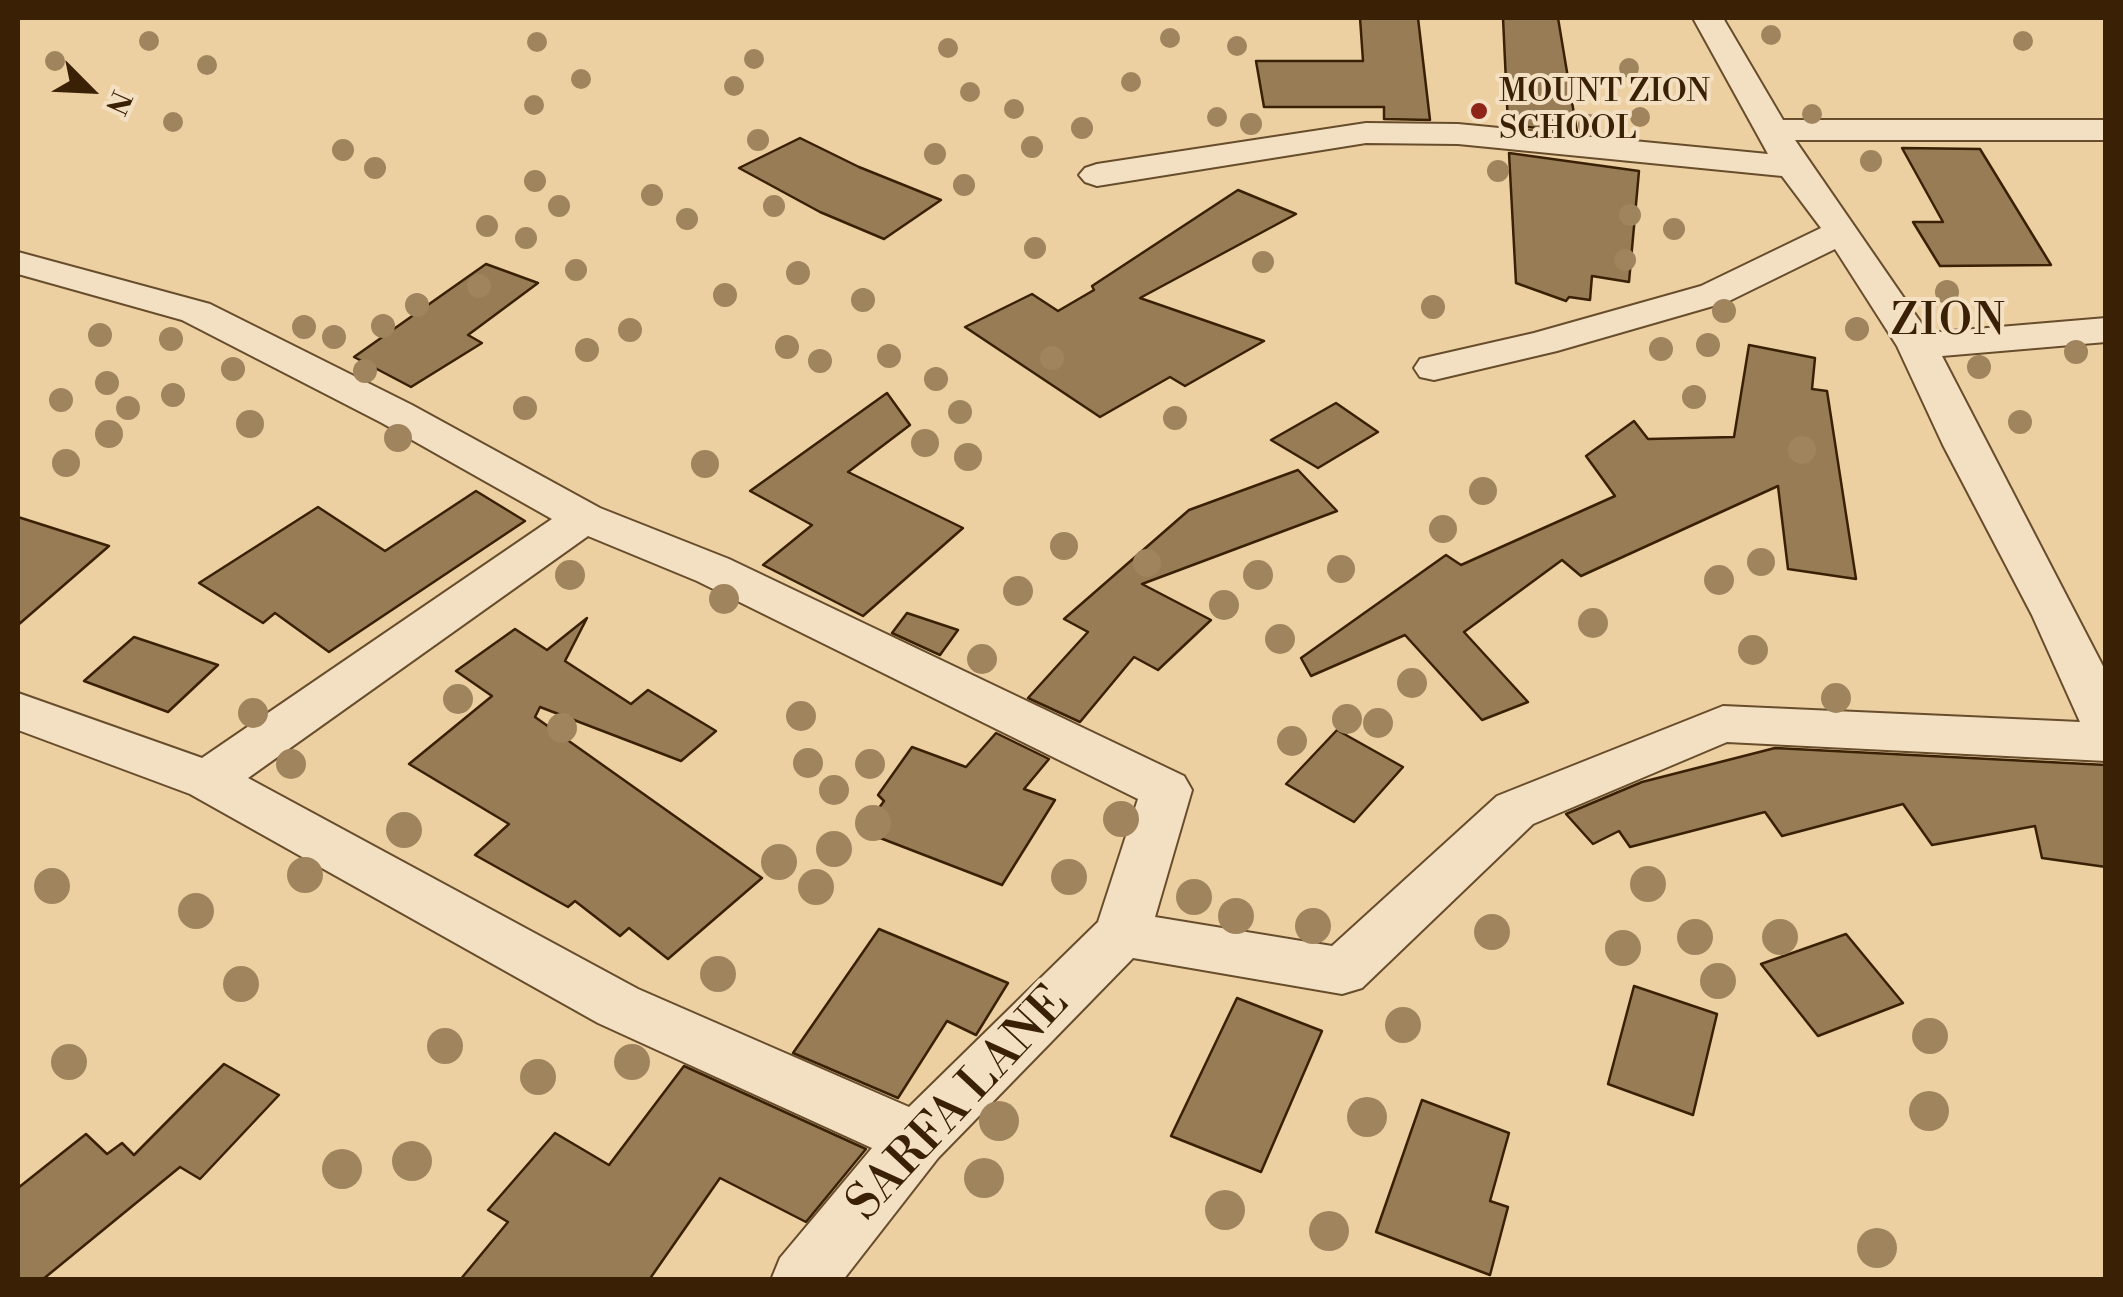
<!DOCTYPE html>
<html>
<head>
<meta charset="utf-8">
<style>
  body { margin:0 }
  #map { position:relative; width:2123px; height:1297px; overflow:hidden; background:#edd0a1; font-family:"Libre Bodoni",serif }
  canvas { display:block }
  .frame { position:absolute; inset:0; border:20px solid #3a2105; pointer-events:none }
  .north { position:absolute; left:40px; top:40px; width:100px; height:100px; -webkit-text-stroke:8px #f3e0c2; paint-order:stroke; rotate:114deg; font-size:28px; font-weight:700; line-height:40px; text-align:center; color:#3a2105 }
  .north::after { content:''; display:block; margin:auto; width:35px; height:45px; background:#3a2105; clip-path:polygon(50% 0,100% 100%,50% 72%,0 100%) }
</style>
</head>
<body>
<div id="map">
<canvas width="2123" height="1297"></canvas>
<div class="frame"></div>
<div class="north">N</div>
</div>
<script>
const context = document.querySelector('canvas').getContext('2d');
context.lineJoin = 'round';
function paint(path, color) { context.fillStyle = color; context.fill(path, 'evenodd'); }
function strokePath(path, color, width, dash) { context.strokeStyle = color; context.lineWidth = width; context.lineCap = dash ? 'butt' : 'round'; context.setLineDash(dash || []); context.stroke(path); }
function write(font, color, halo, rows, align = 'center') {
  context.font = font + ' "Libre Bodoni",serif'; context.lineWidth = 8; context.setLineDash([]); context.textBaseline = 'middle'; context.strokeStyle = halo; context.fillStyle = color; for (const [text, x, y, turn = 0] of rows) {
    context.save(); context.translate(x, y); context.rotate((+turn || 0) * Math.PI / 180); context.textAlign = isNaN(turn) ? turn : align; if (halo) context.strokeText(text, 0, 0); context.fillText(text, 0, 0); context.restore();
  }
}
const building = new Path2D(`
  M1360 18H1418L1430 120 1384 119V107H1264L1256 61H1363Z
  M1503 18H1558L1577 132 1508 125Z
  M800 138 859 167 941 200 884 239 820 212 739 168Z
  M1902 148 1980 149 2051 265 1940 266 1913 222H1943Z
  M1509 153 1639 171 1629 282 1592 276 1590 300 1569 297 1566 301 1516 283Z
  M1238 190 1296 214 1140 298 1264 341 1185 386 1170 377 1100 417 965 327 1032 294 1058 311 1094 290 1092 286Z
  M486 264 538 283 468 335 482 343 411 387 354 357Z
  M1749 345 1815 358 1812 389 1827 391 1856 579 1788 569 1778 486 1581 576 1562 560 1464 632 1528 702 1482 720 1405 635 1311 676 1301 658 1446 555 1461 565 1615 496 1586 456 1634 421 1648 439 1734 437Z
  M887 393 910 425 848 472 963 528 863 616 763 565 812 525 750 491Z
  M1336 403 1378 432 1318 468 1271 440Z
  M1298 470 1337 511 1142 584 1211 620 1158 670 1134 657 1080 722 1028 698 1088 632 1064 619 1189 510Z
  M476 491 525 521 329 652 275 613 263 623 199 583 318 507 385 551Z
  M18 517 109 546 18 625Z
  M907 613 958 630 940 655 892 633Z
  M587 618 565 661 631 704 648 690 716 731 681 761 540 707 535 717 762 878 668 959 629 928 620 936 575 901 568 907 475 855 509 824 409 764 492 696 456 671 515 629 547 650Z
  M134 637 218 665 168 712 84 681Z
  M1337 730 1403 767 1354 822 1286 784Z
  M996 733 1049 759 1024 789 1055 800 1002 885 862 831 884 801 878 795 912 747 966 767Z
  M1775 748 2106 765V867L2042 858 2035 826 1932 845 1903 804 1782 836 1765 812 1630 847 1619 831 1593 844 1566 814 1642 782Z
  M879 929 1008 983 976 1035 947 1021 898 1098 793 1053Z
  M1846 934 1903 1003 1818 1036 1761 964Z
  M1634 986 1717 1014 1693 1115 1608 1084Z
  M1237 998 1322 1031 1261 1172 1171 1136Z
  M224 1064 279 1095 200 1179 180 1167 42 1280H18V1188L86 1134 107 1154 122 1143 134 1155Z
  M684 1066 866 1149 806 1222 720 1178 649 1280H460L508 1222 488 1210 555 1133 609 1165Z
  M1422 1100 1509 1133 1490 1201 1508 1207 1490 1275 1376 1232Z`);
paint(building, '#977c56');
strokePath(building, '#3a2105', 2.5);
const street = new Path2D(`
  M1693 18H1723L1783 120H2106V140H1795L1928 333 2106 318V342L1942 356 2106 672V761L1727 742 1533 824 1362 988 1342 994 1133 958 938 1158 843 1280H771L780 1258 872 1148 598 1023 190 794 18 730V693L202 758 552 519 382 423 182 320 18 274V252L210 304 412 405 600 508 729 559 1184 776 1192 790 1155 917 1332 946 1497 796 1723 706 2080 722 2032 615 1943 445 1897 346 1835 249 1727 302 1557 351 1434 380 1420 377 1414 368 1420 359 1534 333 1701 286 1821 228 1782 176 1458 144 1366 143 1097 186 1085 182 1079 175 1085 168 1097 164 1366 123 1458 124 1768 154ZM588 536 697 581 1138 799 1098 922 909 1107 638 989 248 778Z`);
strokePath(street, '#674d2c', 4);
paint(street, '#f3e0c2');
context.fillStyle = '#9f845d';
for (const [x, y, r] of [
  [1771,35,10],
  [1170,38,10],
  [149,41,10],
  [2023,41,10],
  [537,42,10],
  [1237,46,10],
  [948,48,10],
  [754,59,10],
  [55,61,10],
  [207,65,10],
  [1629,68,10],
  [581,79,10],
  [1131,82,10],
  [734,86,10],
  [970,92,10],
  [534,105,10],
  [1014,109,10],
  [1812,114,10],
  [1217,117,10],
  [1640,117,10],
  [173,122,10],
  [1251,124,11],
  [1589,125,11],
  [1082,128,11],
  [758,140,11],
  [1032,147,11],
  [343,150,11],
  [935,154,11],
  [1871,161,11],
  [375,168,11],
  [1498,171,11],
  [535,181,11],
  [964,185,11],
  [652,195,11],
  [559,206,11],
  [774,206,11],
  [1630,215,11],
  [687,219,11],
  [487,226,11],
  [1674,229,11],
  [526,238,11],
  [1035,248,11],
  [1625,260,11],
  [1263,262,11],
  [576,270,11],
  [798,273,12],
  [479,286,12],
  [1947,292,12],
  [725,295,12],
  [863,300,12],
  [417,305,12],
  [1433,307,12],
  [1724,311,12],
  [383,326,12],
  [304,327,12],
  [1857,329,12],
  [630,330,12],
  [100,335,12],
  [334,337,12],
  [171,339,12],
  [1708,345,12],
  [787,347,12],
  [1661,349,12],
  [587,350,12],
  [2076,352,12],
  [889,356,12],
  [1052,358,12],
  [820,361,12],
  [1979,367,12],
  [233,369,12],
  [365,371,12],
  [936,379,12],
  [107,383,12],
  [173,395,12],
  [1694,397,12],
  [61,400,12],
  [128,408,12],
  [525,408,12],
  [960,412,12],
  [1175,418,12],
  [2020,422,12],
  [250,424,14],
  [109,434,14],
  [398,438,14],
  [925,443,14],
  [1802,450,14],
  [968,457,14],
  [66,463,14],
  [705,464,14],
  [1483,491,14],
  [1443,529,14],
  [1064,546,14],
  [1761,562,14],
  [1147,563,14],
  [1341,569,14],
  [570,575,15],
  [1258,575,15],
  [1719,580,15],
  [1018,591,15],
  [724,599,15],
  [1224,605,15],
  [1593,623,15],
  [1280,639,15],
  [1753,650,15],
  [982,659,15],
  [1412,683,15],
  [1836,698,15],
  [458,699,15],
  [253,713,15],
  [801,716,15],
  [1347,719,15],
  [1378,723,15],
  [562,728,15],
  [1292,741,15],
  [808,763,15],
  [291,764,15],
  [870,764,15],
  [834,790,15],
  [1121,819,18],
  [873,823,18],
  [404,830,18],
  [834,849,18],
  [779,862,18],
  [305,875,18],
  [1069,877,18],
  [1648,884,18],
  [52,886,18],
  [816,887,18],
  [1194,897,18],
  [196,911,18],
  [1236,916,18],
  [1313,926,18],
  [1492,932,18],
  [1695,937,18],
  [1780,937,18],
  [1623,948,18],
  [718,974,18],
  [1718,981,18],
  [241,984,18],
  [1403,1025,18],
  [1930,1036,18],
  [445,1046,18],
  [69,1062,18],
  [632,1062,18],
  [538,1077,18],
  [1929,1111,20],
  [1367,1117,20],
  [999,1121,20],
  [412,1161,20],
  [342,1169,20],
  [984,1178,20],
  [1225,1210,20],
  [1329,1231,20],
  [1877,1248,20]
]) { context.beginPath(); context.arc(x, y, r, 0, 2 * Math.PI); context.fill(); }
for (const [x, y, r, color] of [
  [1479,111,10,"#8f2418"]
]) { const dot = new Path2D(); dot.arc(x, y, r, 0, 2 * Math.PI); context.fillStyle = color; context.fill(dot); strokePath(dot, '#f3e0c2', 4); }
write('32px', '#3a2105', '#f3e0c2', [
  ["MOUNT ZION",1499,93],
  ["SCHOOL",1499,130]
], 'left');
context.letterSpacing = '2.5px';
write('42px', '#3a2105', '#f3e0c2', [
  ["ZION",1949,324]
]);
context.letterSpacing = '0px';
write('48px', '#3a2105', '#f3e0c2', [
  ["SARFA LANE",960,1105,-47]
]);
</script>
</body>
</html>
